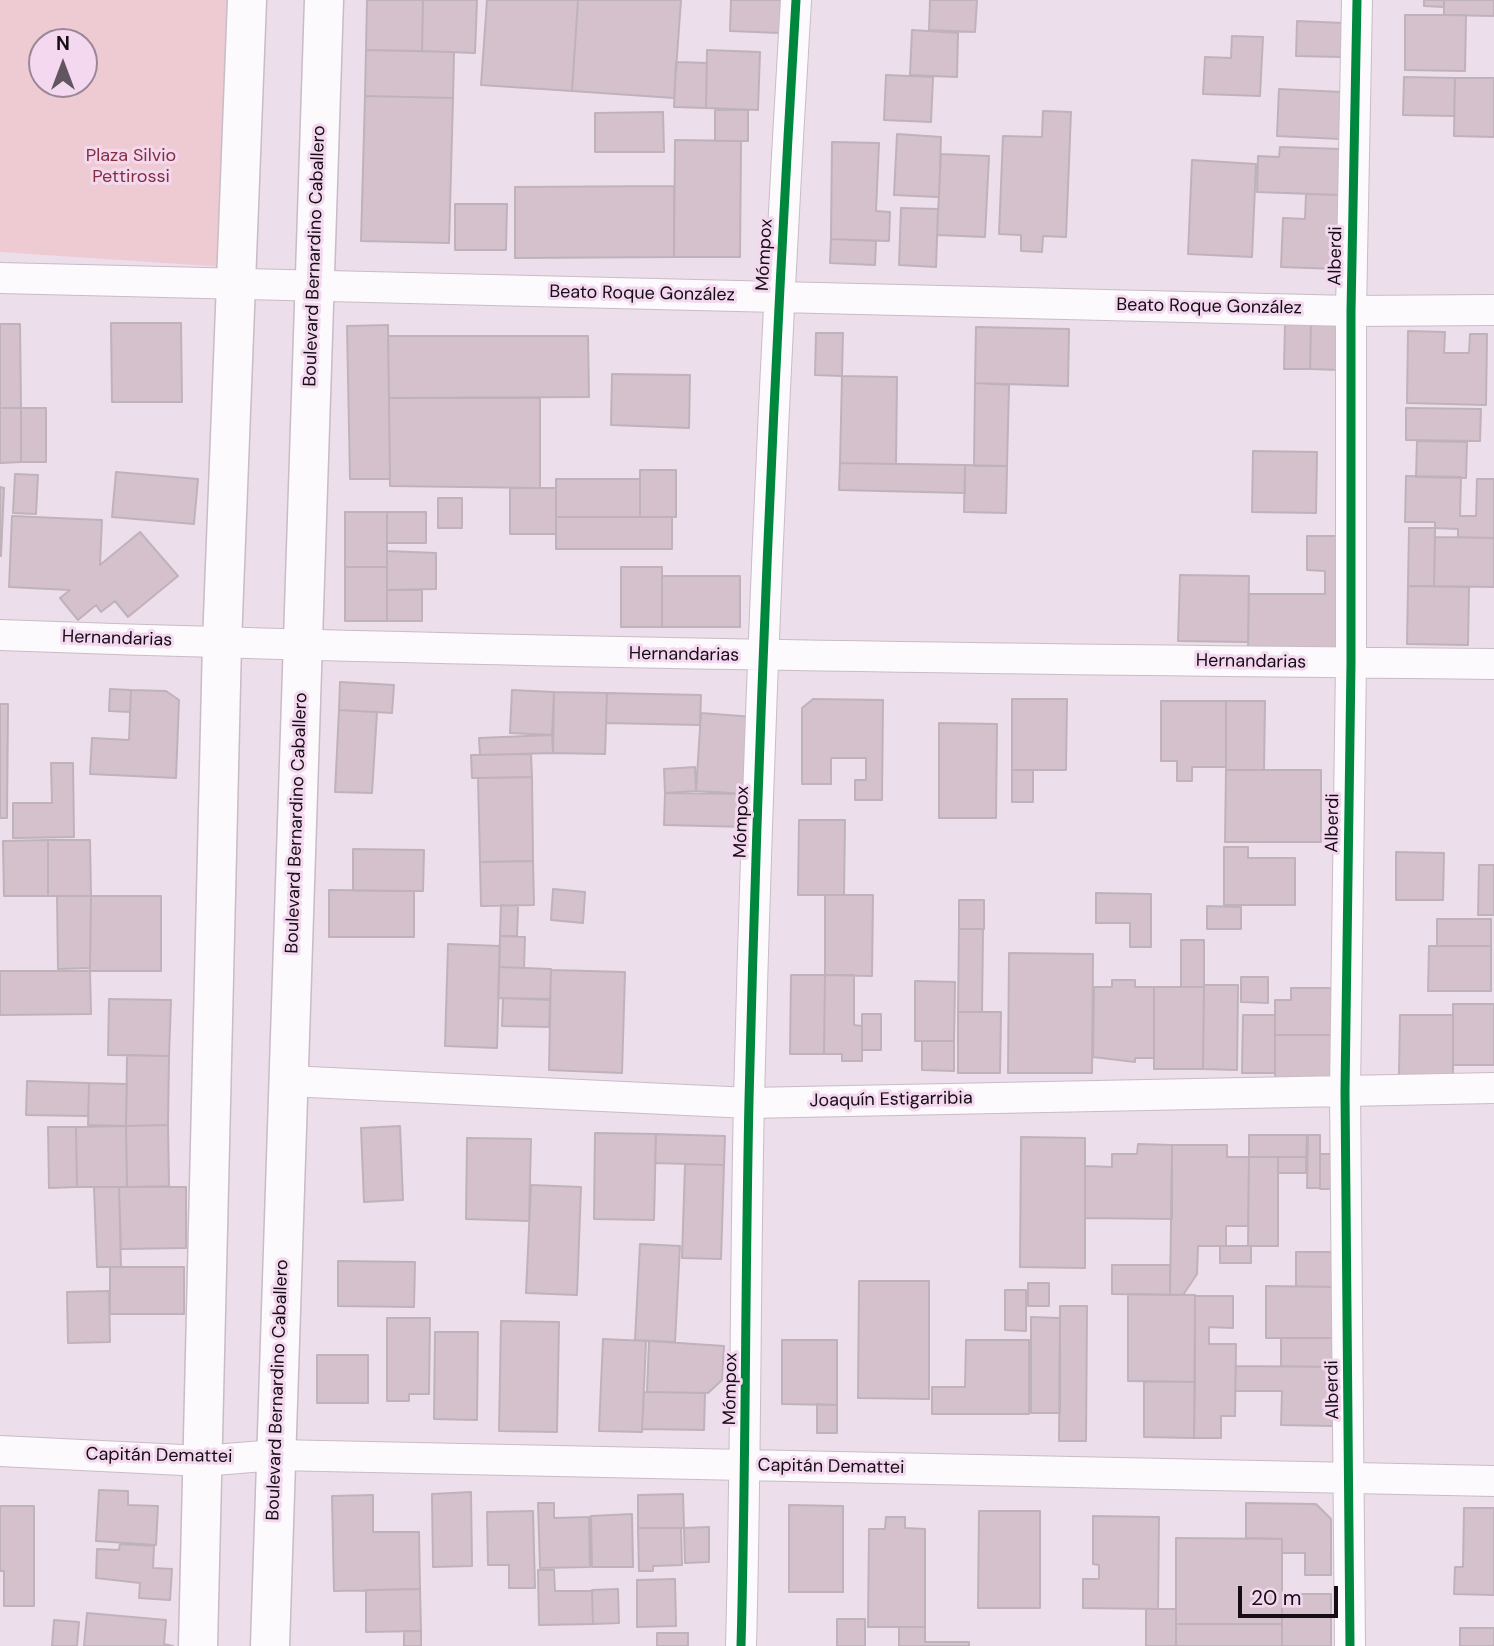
<!DOCTYPE html>
<html>
<head>
<meta charset="utf-8">
<style>
  body { margin:0 }
  #map { position:relative; width:1494px; height:1646px; overflow:hidden; background:#eddeeb; font-family:"DM Sans",sans-serif }
  canvas { display:block }
  .north { position:absolute; left:28px; top:28px; width:70px; height:70px; box-sizing:border-box; background:#f3d8ef; border:2px solid #9b8798; border-radius:50%; rotate:0deg; font-size:19px; font-weight:700; line-height:28px; text-align:center; color:#160d15 }
  .north::after { content:''; display:block; margin:auto; width:24px; height:32px; background:#615660; clip-path:polygon(50% 0,100% 100%,50% 72%,0 100%) }
  .scale { position:absolute; left:1238px; top:1586px; width:100px; height:32px; box-sizing:border-box; border:4px solid #160d15; border-top:0; padding-left:9px; font-size:21px; line-height:24px; white-space:nowrap; color:#160d15; -webkit-text-stroke:5px #f3d8ef; paint-order:stroke }
</style>
</head>
<body>
<div id="map">
<canvas width="1494" height="1646"></canvas>
<div class="north">N</div>
<div class="scale">20 m</div>
</div>
<script>
const context = document.querySelector('canvas').getContext('2d');
context.lineJoin = 'round';
function paint(path, color) { context.fillStyle = color; context.fill(path, 'evenodd'); }
function strokePath(path, color, width, dash) { context.strokeStyle = color; context.lineWidth = width; context.lineCap = dash ? 'butt' : 'round'; context.setLineDash(dash || []); context.stroke(path); }
function write(font, color, halo, rows, align = 'center') {
  context.font = font + ' "DM Sans",sans-serif'; context.lineWidth = 6; context.setLineDash([]); context.textBaseline = 'middle'; context.strokeStyle = halo; context.fillStyle = color; for (const [text, x, y, turn = 0] of rows) {
    context.save(); context.translate(x, y); context.rotate((+turn || 0) * Math.PI / 180); context.textAlign = isNaN(turn) ? turn : align; if (halo) context.strokeText(text, 0, 0); context.fillText(text, 0, 0); context.restore();
  }
}
paint(new Path2D(`
  M0 0H231L225 267 0 252ZM42 42H84V84H42Z`), '#eecbd3');
const building = new Path2D(`
  M367 0H423L422 51 366 50Z
  M423 0H477L475 53 422 51Z
  M487 0H578L572 91 481 85Z
  M578 0H681L674 98 572 91Z
  M731 0H781L780 33 730 31Z
  M930 0H977L975 32 929 30Z
  M1424 0H1444V7L1424 6Z
  M1444 0H1494V16L1444 15Z
  M1405 15H1466L1465 71 1405 70Z
  M1297 21 1343 23 1341 57 1296 56Z
  M912 30 958 33 957 77 910 75Z
  M1232 36 1263 37 1260 96 1203 94 1205 57 1231 58Z
  M366 50 454 52 453 98 365 96Z
  M707 50 760 52 758 110 706 108Z
  M676 62 707 63 706 108 674 107Z
  M886 75 933 77 931 122 884 120Z
  M1404 77 1455 78 1454 116 1403 115Z
  M1455 78H1494V137L1454 136Z
  M1279 89 1342 92 1340 139 1277 136Z
  M365 96 453 98 449 243 361 241Z
  M715 110H748V141H715Z
  M1043 111 1071 112 1066 237 1043 236 1042 252 1021 251V235L999 234 1003 136 1042 137Z
  M663 112 664 152H595V113Z
  M897 134 941 137 939 197 894 195Z
  M675 140 741 141 740 257H674Z
  M832 142 879 143 876 211 890 212 889 241 831 239Z
  M1280 147 1342 149 1340 195 1257 192 1258 156 1279 157Z
  M941 154 989 156 985 237 937 235Z
  M1192 160 1256 164 1252 257 1188 254Z
  M674 186V257L515 258V187Z
  M1306 194 1340 195 1337 269 1281 267 1283 218 1305 219Z
  M455 204H507L506 250H455Z
  M901 208 938 209 936 267 899 265Z
  M831 239 876 241 875 265 830 263Z
  M1311 318H1342L1341 370 1310 369Z
  M111 323H181L182 402H112Z
  M1285 323H1311L1310 369H1284Z
  M0 324H20L21 408H0Z
  M388 325 390 479H350L347 326Z
  M976 327 1069 329 1068 386 975 383Z
  M1408 331 1445 332 1444 353H1469L1470 334H1487L1486 405 1407 403Z
  M816 333H843L842 376 815 375Z
  M388 336H588L589 397 389 398Z
  M612 374 690 375 689 428 611 425Z
  M842 376 897 377 896 464 840 463Z
  M975 383 1009 385 1007 466H974Z
  M389 398H540V488L390 486Z
  M0 408H21V462L0 463Z
  M21 408H46V462H21Z
  M1406 408 1481 409 1480 441 1406 440Z
  M1417 441 1467 442 1466 478 1416 477Z
  M1253 451 1317 452 1316 513 1252 512Z
  M840 463 965 465V493L839 490Z
  M965 465 1007 466 1006 513 964 512Z
  M640 470H676V517H640Z
  M116 472 198 479 194 524 112 517Z
  M15 474 38 475 36 514 13 513Z
  M1406 476 1461 477 1460 516H1476L1477 479H1494V538L1458 537V529L1435 528V522H1405Z
  M556 479H640V517H556Z
  M0 487 4 488 1 556H0Z
  M510 488H556V534H510Z
  M438 498H462V528H438Z
  M345 512H387V567H345Z
  M387 512H426V543H387Z
  M12 516 102 520 100 565 140 532 178 576 128 617 115 601 101 612 96 605 78 620 60 598 70 590 9 587Z
  M556 517H672V549H556Z
  M1409 528H1435L1434 586H1408Z
  M1307 536H1338L1336 651 1248 649 1249 594H1325V571L1307 570Z
  M1435 537 1494 538V587L1434 586Z
  M387 551 436 553V589L387 590Z
  M345 567H387V621H345Z
  M621 567H662V627H621Z
  M1180 575 1249 576 1248 642 1178 641Z
  M662 576H740V627H662Z
  M1408 586 1469 587 1468 645 1407 644Z
  M387 590H422V621H387Z
  M340 682 394 685 392 713 339 710Z
  M110 689 131 690 130 712 109 711Z
  M131 690 166 691 179 700 176 778 90 774 92 738 129 740Z
  M512 690 554 692 552 735 510 733Z
  M554 692 607 693 605 754 553 753Z
  M607 693 701 695 700 725 606 723Z
  M813 699 883 700 882 800H855V780H866V758H831V784H802V708Z
  M1012 699H1067L1066 770H1012Z
  M1161 701H1226V767H1192V781H1177V761H1161Z
  M1226 701H1265L1264 770H1226Z
  M0 704H8L7 818H0Z
  M339 710 377 712 372 793 335 792Z
  M701 713 754 717 749 794 696 791Z
  M939 723 997 724 996 818H939Z
  M552 735 553 753 480 755 479 738Z
  M531 754 532 777 472 778 471 755Z
  M51 763H73L74 837 13 838V803H52Z
  M695 767 696 791 665 793 664 769Z
  M1012 770H1033V802H1012Z
  M1226 770H1321V842H1225Z
  M532 777 533 861 480 862 478 778Z
  M665 793 749 794 748 827 664 825Z
  M799 820H845L844 895H798Z
  M48 840V896H4L3 841Z
  M48 840H90L91 896H48Z
  M1224 847H1248V858H1295V905H1224Z
  M353 849 424 850 423 891H353Z
  M1396 852 1444 853 1443 900H1396Z
  M533 861 534 905 481 906 480 862Z
  M1479 865H1494V915H1478Z
  M553 889 585 892 583 923 551 920Z
  M329 890 414 891V937H329Z
  M1096 893 1151 894V947H1130V923H1096Z
  M825 895H873L872 976 825 975Z
  M57 896H91L90 968 58 969Z
  M91 896H161V971H90Z
  M959 900H984V929H959Z
  M501 905 518 906 517 936H500Z
  M1207 906 1241 907V929H1207Z
  M1437 919H1491V946H1437Z
  M959 929H983L982 1012H958Z
  M500 936 525 937 524 968 499 967Z
  M1181 940H1204V987H1181Z
  M448 944 500 946 497 1048 445 1046Z
  M1429 946H1491V991H1428Z
  M1009 953 1093 954 1092 1073H1008Z
  M499 967 551 969 550 999 498 998Z
  M551 970 625 972 622 1073 549 1070Z
  M0 971H90L91 1014 0 1015Z
  M791 975H825L824 1054H790Z
  M825 975H854V1025L862 1026V1061H842V1054H824Z
  M1241 977H1268V1003L1241 1002Z
  M1112 980H1135V987H1154V1058H1135V1062L1093 1057 1094 987H1112Z
  M915 981 955 982 954 1041H915Z
  M1204 985H1238L1237 1070 1203 1069Z
  M1154 987H1204L1203 1069H1154Z
  M1291 988H1333V1035H1275V1000H1291Z
  M503 998 550 1000 549 1027 502 1026Z
  M109 999 171 1000 169 1056 108 1055Z
  M1453 1004H1494V1065H1453Z
  M958 1012H1001L1000 1073H958Z
  M862 1014H881V1050H862Z
  M1243 1015H1275V1073H1242Z
  M1400 1015H1453V1076L1399 1075Z
  M1275 1035H1335V1078H1275Z
  M922 1041H954V1071L922 1070Z
  M127 1055 169 1056 168 1125 126 1126Z
  M27 1081 89 1083 88 1116 26 1115Z
  M89 1083 127 1084 126 1126 88 1125Z
  M168 1125 169 1186 127 1187 126 1126Z
  M126 1126 127 1187H77L76 1127Z
  M400 1126 403 1200 364 1202 361 1128Z
  M48 1127H76L77 1187 49 1188Z
  M595 1133 656 1134 654 1220 594 1219Z
  M656 1134 725 1136 724 1165 655 1163Z
  M1249 1135H1307L1306 1157H1249Z
  M1308 1135H1320V1188H1307Z
  M1021 1137 1085 1138V1268L1020 1267Z
  M467 1138 531 1139 529 1221 466 1219Z
  M1138 1144 1172 1145V1219L1085 1218V1166L1112 1167V1154H1137Z
  M1172 1145H1227V1157H1249L1248 1226H1226V1246H1198L1197 1274 1183 1295H1170Z
  M1320 1154H1336V1189H1320Z
  M1249 1157H1278V1246H1248Z
  M1278 1157H1306V1173H1278Z
  M685 1164 724 1165 721 1259 682 1258Z
  M531 1185 581 1187 577 1295 526 1293Z
  M94 1187H119L121 1267H97Z
  M119 1187H186V1248L121 1249Z
  M640 1244 680 1246 675 1342 635 1340Z
  M1220 1246H1251V1263H1220Z
  M1296 1252H1334L1333 1287 1296 1286Z
  M338 1261 415 1262 414 1307 338 1306Z
  M1112 1265H1170V1295L1112 1294Z
  M110 1267H184V1314H110Z
  M859 1281H929V1399L858 1398Z
  M1028 1283H1049V1306H1028Z
  M1266 1286 1333 1287V1338H1266Z
  M1005 1290H1026V1331L1005 1330Z
  M109 1291 110 1342 68 1343 67 1292Z
  M1128 1294 1195 1295V1382L1128 1381Z
  M1195 1296H1233V1328L1209 1327V1344H1236L1235 1416H1221V1438H1194Z
  M1060 1306H1087L1086 1441H1059Z
  M1031 1317 1060 1318V1413H1031Z
  M387 1318H430L429 1394H409V1401H387Z
  M501 1321 559 1322 557 1432 499 1431Z
  M435 1332H478L477 1420 434 1419Z
  M1281 1338H1334L1333 1367 1281 1366Z
  M603 1339 646 1341 642 1432 599 1431Z
  M782 1340H837V1405L782 1404Z
  M966 1340H1029V1414H932V1387H965Z
  M649 1341 724 1346 722 1380 708 1393 647 1392Z
  M317 1355H368V1403H317Z
  M1236 1366 1333 1367V1426L1281 1425 1282 1391H1235Z
  M1144 1381 1195 1382 1194 1438 1144 1437Z
  M644 1392 705 1393 704 1430 642 1429Z
  M817 1404 837 1405V1433H817Z
  M99 1490 128 1491V1505L158 1506 156 1545 96 1541Z
  M471 1492 472 1566 433 1567 432 1494Z
  M683 1494 684 1528H638V1495Z
  M373 1495V1532H419L420 1589 334 1591 332 1496Z
  M538 1503H554V1518L589 1517 590 1567 540 1568Z
  M1246 1503 1316 1504 1331 1519V1575H1305V1553H1282V1539L1246 1538Z
  M789 1505 843 1506V1592H789Z
  M0 1506H34V1606H4V1571H0Z
  M1464 1508H1494V1595L1454 1594 1455 1567H1463Z
  M533 1511 535 1588H509V1565H488L487 1512Z
  M979 1511H1040V1608H978Z
  M632 1514 633 1567H592L591 1516Z
  M1093 1516 1159 1517 1158 1609 1083 1608V1579H1099V1565L1093 1564Z
  M886 1517H905V1528L925 1529V1627H868L869 1529H885Z
  M709 1527V1562L685 1563 684 1528Z
  M638 1528H681L682 1565 653 1566V1571H639Z
  M1176 1538 1282 1539V1624H1176Z
  M120 1544 154 1546 153 1568 172 1569 170 1600 139 1598 140 1583 96 1578 97 1549 119 1550Z
  M538 1570H554L555 1591H592L593 1624 539 1625Z
  M675 1579 676 1626 637 1627V1580Z
  M420 1589 421 1631 366 1632V1590Z
  M618 1589 619 1623 593 1624 592 1590Z
  M1282 1594H1331V1646H1282Z
  M1146 1609H1176V1646H1146Z
  M87 1613 166 1620 164 1644 173 1646H84Z
  M837 1619H865V1646H837Z
  M54 1620 79 1622 77 1646H52Z
  M1176 1624H1282V1646H1176Z
  M899 1627H925V1642H969V1646H899Z
  M1460 1628H1494V1646H1460Z
  M404 1631H421V1646H404Z
  M657 1633H688V1646H657Z`);
paint(building, '#d4c1cc');
strokePath(building, '#bfb2ba', 2);
const street = new Path2D(`
  M0 278 1351 311 1494 310
  M0 635C498 653 996 659 1494 664
  M288 1081 749 1103 1494 1088
  M0 1451 202 1461 276 1455 1494 1481
  M741 1646C746 1464 745 1282 749 1100 758 733 774 366 796 0
  M1350 1646 1345 1091 1351 663V311L1357 0`);
const secondary = new Path2D(`
  M198 1646 222 643 247 0
  M270 1646 324 0`);
strokePath(street, '#c8bcc6', 32);
strokePath(secondary, '#c8bcc6', 41);
strokePath(street, '#fcfafc', 30);
strokePath(secondary, '#fcfafc', 38);
strokePath(new Path2D(`
  M741 1646C746 1464 745 1282 749 1100 758 733 774 366 796 0
  M1350 1646 1345 1091 1351 663V311L1357 0`), '#00873e', 9);
write('18px', '#83303d', '#f3d8ef', [
  ["Plaza Silvio",131,156],
  ["Pettirossi",131,177]
]);
write('18px', '#160d15', '#f3d8ef', [
  ["Mómpox",765,255,-87],
  ["Boulevard Bernardino Caballero",315,256,-88],
  ["Alberdi",1336,256,-89],
  ["Beato Roque González",642,294,1],
  ["Beato Roque González",1209,307,1],
  ["Hernandarias",117,639,2],
  ["Hernandarias",684,655,1],
  ["Hernandarias",1251,662,1],
  ["Mómpox",742,822,-88],
  ["Boulevard Bernardino Caballero",297,823,-88],
  ["Alberdi",1333,823,-89],
  ["Joaquín Estigarribia",891,1100,-1],
  ["Mómpox",731,1389,-89],
  ["Boulevard Bernardino Caballero",278,1390,-88],
  ["Alberdi",1333,1390,-91],
  ["Capitán Demattei",159,1456,1],
  ["Capitán Demattei",831,1467,1]
]);
</script>
</body>
</html>
